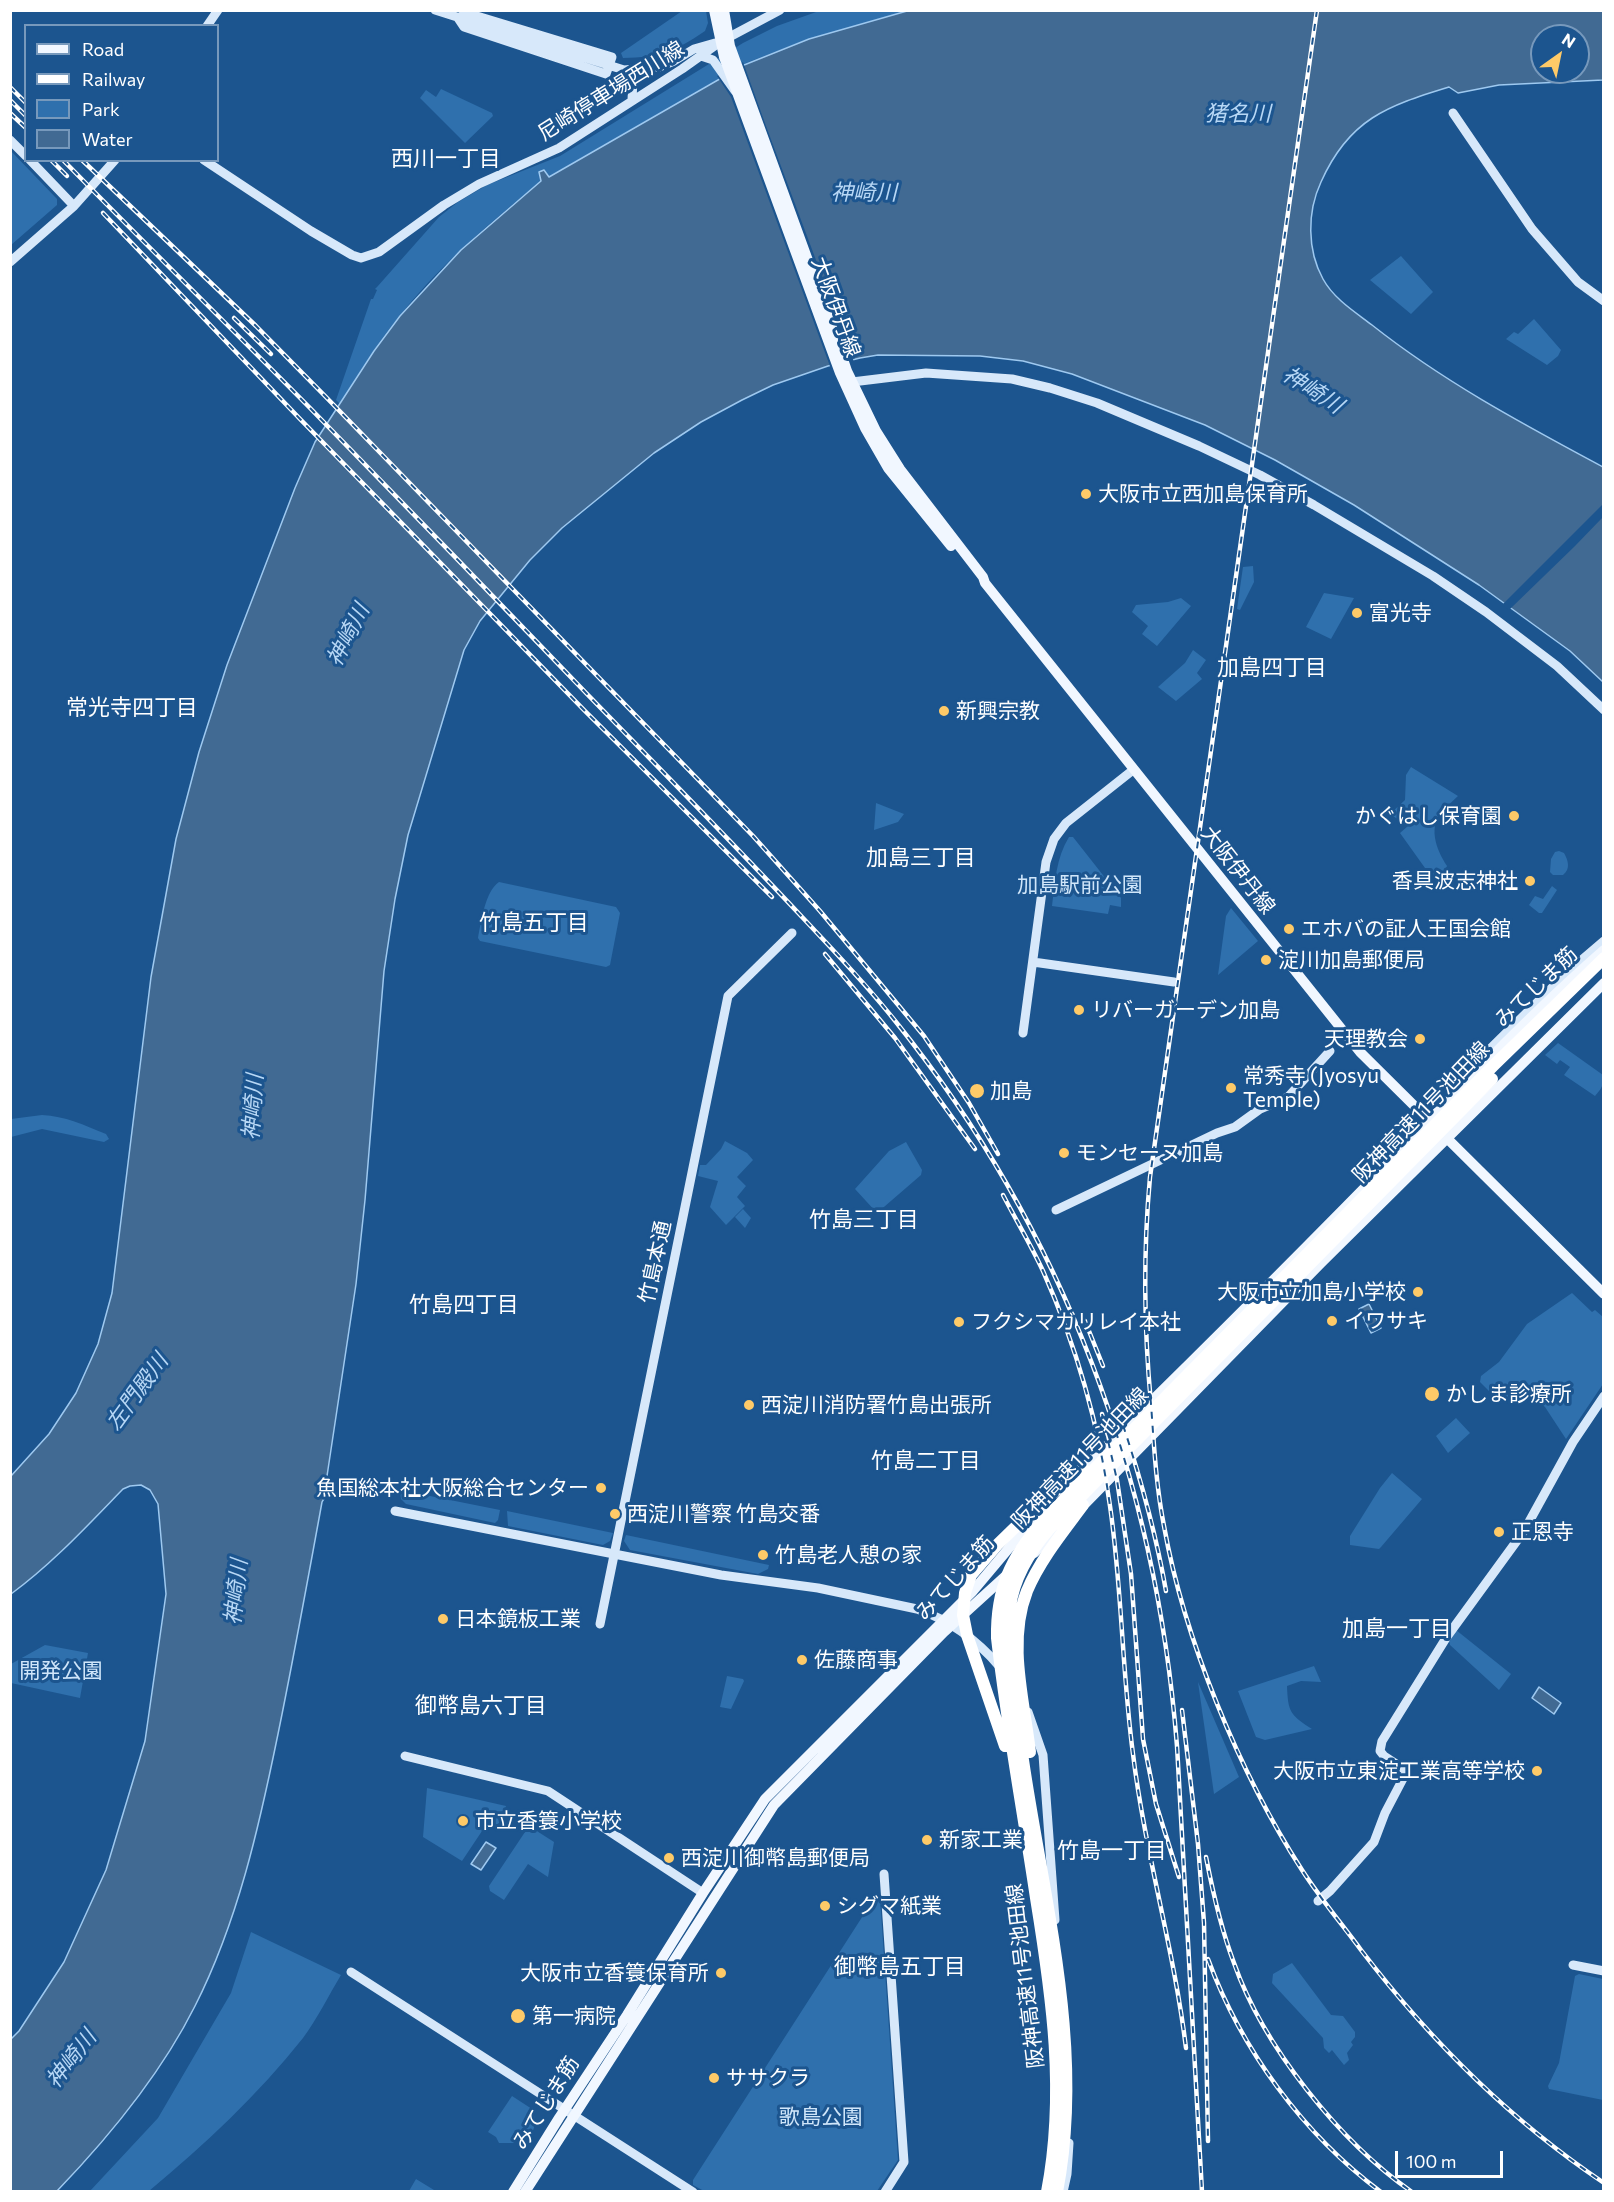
<!DOCTYPE html>
<html>
<head>
<meta charset="utf-8">
<style>
  body { margin:0 }
  #map { position:relative; width:1614px; height:2202px; overflow:hidden; background:#1c558f; font-family:Commissioner,sans-serif }
  canvas { display:block }
  .frame { position:absolute; inset:0; border:12px solid #fff; pointer-events:none }
  .legend { position:absolute; left:24px; top:24px; width:195px; height:138px; box-sizing:border-box; background:#1c558f; border:2px solid #7799bc; margin:0; padding:8px 10px; list-style:none; font-size:18px; color:#fff }
  .legend li { display:flex; align-items:center; gap:12px; height:30px }
  .legend b { width:30px; border:2px solid #7799bc }
  .north { position:absolute; left:1530px; top:24px; width:60px; height:60px; box-sizing:border-box; background:#1c558f; border:2px solid #7799bc; border-radius:50%; rotate:33deg; font-size:16px; font-weight:700; line-height:24px; text-align:center; color:#fff }
  .north::after { content:''; display:block; margin:auto; width:21px; height:27px; background:#feca68; clip-path:polygon(50% 0,100% 100%,50% 72%,0 100%) }
  .scale { position:absolute; left:1395px; top:2151px; width:108px; height:27px; box-sizing:border-box; border:3px solid #fff; border-top:0; padding-left:8px; font-size:18px; line-height:21px; white-space:nowrap; color:#fff; -webkit-text-stroke:4px #1c558f; paint-order:stroke }
</style>
</head>
<body>
<div id="map">
<canvas width="1614" height="2202"></canvas>
<div class="frame"></div>
<ul class="legend">
<li><b style="height:8px;background:#f1f7ff"></b>Road</li>
<li><b style="height:8px;background:#fff"></b>Railway</li>
<li><b style="height:16px;background:#2f70ad"></b>Park</li>
<li><b style="height:16px;background:#416a93"></b>Water</li>
</ul>
<div class="north">N</div>
<div class="scale">100 m</div>
</div>
<script>
const context = document.querySelector('canvas').getContext('2d');
context.lineJoin = 'round';
function paint(path, color) { context.fillStyle = color; context.fill(path, 'evenodd'); }
function strokePath(path, color, width, dash) { context.strokeStyle = color; context.lineWidth = width; context.lineCap = dash ? 'butt' : 'round'; context.setLineDash(dash || []); context.stroke(path); }
function write(font, color, halo, rows, align = 'center') {
  context.font = font + ' Commissioner,"Noto Sans JP",sans-serif'; context.lineWidth = 6; context.setLineDash([]); context.textBaseline = 'middle'; context.strokeStyle = halo; context.fillStyle = color; for (const [text, x, y, turn = 0] of rows) {
    context.save(); context.translate(x, y); context.rotate((+turn || 0) * Math.PI / 180); context.textAlign = isNaN(turn) ? turn : align; if (halo) context.strokeText(text, 0, 0); context.fillText(text, 0, 0); context.restore();
  }
}
paint(new Path2D(`
  M682 11H706L708 23 705 31C674 52 660 57 623 58L621 53Z
  M819 11H906L808 39 746 63 548 177 545 170 539 172 541 181C491 222 442 263 402 313 378 341 359 373 340 404L336 400 371 299H373L377 290 375 289 377 287 439 217 458 202 487 185 560 156 743 43 777 26Z
  M441 89 492 113 493 116 465 143 420 98 426 90 436 97Z
  M11 151 57 199V205L11 245Z
  M1401 256 1433 292 1411 314 1370 280Z
  M1534 319 1561 350 1558 356 1547 365 1506 339 1514 332 1518 334Z
  M1253 566 1254 582 1240 610 1237 609 1243 567Z
  M1324 593 1354 598 1331 639 1306 627Z
  M1181 598 1191 606 1157 646 1142 634 1148 626 1132 612 1136 605 1168 602Z
  M1193 650 1206 660 1197 673 1202 679 1176 701 1158 687 1185 663Z
  M1411 767 1458 796C1453 801 1448 805 1444 809 1427 826 1436 849 1447 866L1441 878 1430 875 1400 833 1408 826 1390 814 1405 800 1406 775Z
  M876 803 904 814 898 822 874 830Z
  M1069 837H1073L1121 898V907L1110 905 1108 914 1052 906C1055 882 1056 858 1069 837Z
  M1559 851 1564 853C1568 860 1571 869 1563 875H1553L1550 872 1551 859 1555 852Z
  M499 882 616 907 620 913 610 965 606 967 480 941 478 938C481 923 485 891 499 882Z
  M1552 886 1557 890 1542 913H1539L1529 905 1535 896 1543 899Z
  M1231 908 1258 941 1218 975 1226 916Z
  M1558 1043 1603 1075C1604 1086 1601 1089 1595 1096L1564 1075 1570 1067 1560 1060 1557 1064 1545 1055Z
  M42 1115C65 1116 84 1125 106 1134L109 1139 104 1142 42 1129 11 1137V1119Z
  M725 1141 747 1153 753 1160 737 1177 746 1186 737 1197 745 1206 726 1225 710 1207 718 1181 698 1176 700 1165H706L721 1149Z
  M906 1142 922 1170 921 1175 877 1213 855 1189 889 1151Z
  M743 1209 751 1218 745 1228 735 1217Z
  M1572 1293 1592 1312 1595 1310 1603 1317V1384L1566 1439 1545 1407 1532 1395 1527 1399 1517 1389 1501 1403 1480 1382 1481 1376 1499 1362 1527 1324Z
  M1456 1418 1470 1433 1448 1453 1436 1436Z
  M1392 1473 1422 1499 1381 1547 1379 1549 1350 1545V1536L1380 1488Z
  M400 1490 500 1510 498 1520 495 1523 406 1504 401 1499Z
  M507 1511 613 1533 610 1541 603 1545 508 1526Z
  M626 1535 769 1565 768 1569 758 1574 630 1550 624 1541Z
  M1456 1630 1511 1674 1499 1690 1450 1645 1449 1640Z
  M45 1645 88 1653 80 1698 11 1683V1664Z
  M1314 1666 1321 1682 1301 1681 1287 1686C1288 1712 1290 1715 1312 1729L1265 1740 1256 1737 1238 1691Z
  M727 1676 743 1679 744 1681 731 1709 720 1707Z
  M1198 1682 1239 1777 1214 1794Z
  M427 1788 506 1806 502 1821 490 1829 486 1825 462 1861 423 1837Z
  M529 1826 554 1842 548 1877 528 1864 504 1900 490 1891 489 1886Z
  M875 1897 880 1898 898 2160 877 2191H704L693 2185V2180Z
  M251 1932 341 1975C329 1995 317 2019 303 2038 258 2095 204 2145 149 2191H90L158 2118 231 1993Z
  M1292 1963 1331 2015 1343 2016 1355 2032V2037L1351 2042 1353 2045 1347 2053 1349 2060 1344 2065 1332 2050 1329 2053 1324 2048 1323 2038 1272 1983 1273 1974Z
  M1579 1974 1603 1979V2100L1549 2089 1548 2086 1559 2063 1575 1976Z
  M512 2096 532 2109 536 2122 530 2139 525 2137 520 2143H499L496 2137 488 2132Z
  M416 2179 434 2190 409 2191Z`), '#2f70ad');
const water = new Path2D(`
  M907 11H1603V80L1499 85 1458 93 1449 87C1387 106 1349 119 1321 182 1307 212 1307 250 1323 279 1334 299 1355 312 1372 325 1444 382 1523 424 1603 467V682L1570 651 1479 585 1354 505 1275 460 1205 425 1072 374 1023 361 980 356 878 355 860 358 828 366 773 385 742 400 701 422 654 453 562 528 530 560 480 621 464 650 408 835 395 899 384 971 365 1200 356 1284 327 1476C330 1492 330 1488 322 1502 308 1579 294 1656 278 1734 259 1827 238 1921 195 2006 161 2074 109 2137 57 2191H11L10 2040 19 2031 64 1962 106 1870 145 1741 166 1594 158 1504 150 1490 141 1485 130 1486 123 1489C87 1526 52 1564 11 1594V1476L49 1434 76 1393 98 1344 112 1293 151 977 176 839 199 752 227 665 295 488 315 442 374 351 400 316 461 250 541 181 539 172 544 170 549 177 744 65 809 39ZM1542 36H1578V72H1542Z
  M1369 1304 1381 1328 1371 1333 1359 1309Z
  M1539 1687 1561 1703 1554 1714 1532 1698Z
  M486 1842 496 1848 481 1870 471 1864Z`);
paint(water, '#416a93');
strokePath(water, '#9ec9f0', 1.5);
paint(new Path2D(`
  M743 62 766 126 854 362 831 369 731 97 717 76Z
  M1603 504V517L1575 546 1509 610 1502 605Z`), '#1c558f');
strokePath(new Path2D(`
  M435 10 624 70 659 67 674 61 694 49 715 43
  M467 13 612 57 606 74 464 27 458 18Z
  M207 26 218 10
  M701 56 713 60 735 91
  M624 70 633 79 632 100
  M1453 113 1532 229 1578 282 1604 301
  M10 140 26 156
  M30 160 74 206
  M204 160 311 231 352 255 361 258 379 252 444 205 479 184 559 148 682 69 720 42 780 10
  M10 262 74 206 115 160
  M852 382 926 373 1012 379 1050 388 1097 403 1199 446 1260 475 1314 505 1433 576 1486 612 1557 666 1604 710
  M1033 962 1174 982
  M1023 1033 1046 862 1054 839 1066 823 1133 770
  M1482 1061 1491 1048 1570 970 1604 941
  M1056 1210 1217 1133 1235 1127 1260 1109 1288 1097 1330 1051
  M395 1511 721 1575 818 1588 917 1609C949 1620 978 1641 1000 1667
  M600 1624 728 996 792 933
  M1028 1712 1043 1755 1055 1920
  M405 1756 548 1791 703 1893
  M884 1874 904 2162 885 2192
  M1318 1901 1330 1891 1374 1842 1385 1813 1407 1771 1384 1756 1380 1751 1382 1741 1446 1638 1524 1531 1573 1442 1604 1396
  M1573 1965 1604 1971
  M351 1972 693 2192
  M1063 2192 1067 2174 1069 2143`), '#d7e8fa', 9);
strokePath(new Path2D(`
  M714 10 724 57 840 373 865 428 888 468 951 546
  M724 10 730 46 826 310 847 371 876 431 900 469 983 577 985 583 1360 1052 1604 1294
  M1078 1473C1181 1373 1283 1271 1384 1168 1455 1094 1526 1018 1604 950
  M1077 1512 1321 1263 1604 983
  M1034 1553 1060 1529
  M513 2192 559 2118 627 2015 703 1893 765 1799 972 1592 1041 1510
  M525 2192 774 1805 944 1632 1010 1572`), '#f1f7ff', 10);
strokePath(new Path2D(`
  M1005 1746 967 1635 963 1615 965 1593 971 1575 997 1545 1033 1510 1083 1468
  M1030 1752C1024 1700 1007 1642 1027 1591 1040 1560 1063 1532 1083 1505
  M1047 2192C1066 2093 1052 1996 1036 1898 1023 1811 1007 1725 997 1638 996 1589 1011 1557 1043 1521L1494 1065 1604 958
  M1057 2192C1085 2048 1044 1903 1023 1760 1016 1712 1003 1655 1010 1607 1014 1576 1030 1551 1050 1528L1492 1079`), '#fff', 12);
const rail = new Path2D(`
  M1317 10 1150 1177C1143 1253 1144 1329 1151 1404 1154 1445 1156 1486 1164 1526 1184 1639 1240 1774 1302 1870 1320 1898 1341 1923 1361 1950 1429 2039 1510 2120 1604 2183
  M10 87 26 103
  M10 100 26 116
  M10 113 26 128
  M51 160 67 176
  M63 160C145 244 228 325 310 408 403 503 496 599 588 695 660 769 732 842 803 918 835 952 867 985 896 1022 1064 1231 1156 1480 1177 1746L1202 2192
  M82 160 256 326 324 395 753 836 820 911 924 1036 969 1103 998 1154
  M103 213 301 420 585 711 772 897
  M234 318 271 354
  M825 954 895 1038 975 1149
  M1003 1195C1016 1220 1031 1245 1043 1271 1076 1345 1099 1426 1110 1506 1122 1588 1122 1672 1133 1754 1145 1853 1174 1949 1186 2048
  M1085 1321 1103 1366
  M1102 1414 1117 1480 1131 1574 1143 1739 1156 1804 1179 1877
  M1123 1425C1141 1480 1156 1534 1166 1591
  M1182 1710 1198 1844 1204 1923 1208 2141
  M1206 1857C1213 1893 1221 1929 1234 1963 1263 2046 1340 2142 1412 2192
  M1208 1959C1241 2049 1303 2134 1381 2192`);
strokePath(rail, '#fff', 4.5);
strokePath(rail, '#1c558f', 2, [7]);
for (const [x, y, r, color] of [
  [1086,494,6,"#feca68"],
  [1357,613,6,"#feca68"],
  [944,711,6,"#feca68"],
  [1514,816,6,"#feca68"],
  [1530,881,6,"#feca68"],
  [1289,929,6,"#feca68"],
  [1266,960,6,"#feca68"],
  [1079,1010,6,"#feca68"],
  [1420,1039,6,"#feca68"],
  [1231,1088,6,"#feca68"],
  [977,1091,8,"#feca68"],
  [1064,1153,6,"#feca68"],
  [1418,1292,6,"#feca68"],
  [1332,1321,6,"#feca68"],
  [959,1322,6,"#feca68"],
  [1432,1394,8,"#feca68"],
  [749,1405,6,"#feca68"],
  [601,1488,6,"#feca68"],
  [615,1514,6,"#feca68"],
  [1499,1532,6,"#feca68"],
  [763,1555,6,"#feca68"],
  [443,1619,6,"#feca68"],
  [802,1660,6,"#feca68"],
  [1537,1771,6,"#feca68"],
  [463,1821,6,"#feca68"],
  [927,1840,6,"#feca68"],
  [669,1858,6,"#feca68"],
  [825,1906,6,"#feca68"],
  [721,1973,6,"#feca68"],
  [518,2016,8,"#feca68"],
  [714,2078,6,"#feca68"]
]) { const dot = new Path2D(); dot.arc(x, y, r, 0, 2 * Math.PI); context.fillStyle = color; context.fill(dot); strokePath(dot, '#1c558f', 2); }
write('21px', '#fff', '#1c558f', [
  ["尼崎停車場西川線",611,91,-32],
  ["大阪伊丹線",836,307,70],
  ["大阪伊丹線",1238,870,52],
  ["みてじま筋",1536,987,-44],
  ["阪神高速11号池田線",1421,1112,-46],
  ["竹島本通",655,1262,-78],
  ["阪神高速11号池田線",1080,1458,-46],
  ["みてじま筋",955,1578,-48],
  ["阪神高速11号池田線",1025,1976,-97],
  ["みてじま筋",546,2103,-58]
]);
write('21px', '#fff', '#1c558f', [
  ["大阪市立西加島保育所",1098,494],
  ["富光寺",1369,613],
  ["新興宗教",956,711],
  ["かぐはし保育園",1502,816,"right"],
  ["香具波志神社",1518,881,"right"],
  ["エホバの証人王国会館",1301,929],
  ["淀川加島郵便局",1278,960],
  ["リバーガーデン加島",1091,1010],
  ["天理教会",1408,1039,"right"],
  ["常秀寺 (Jyosyu",1243,1076],
  ["Temple)",1243,1100],
  ["加島",990,1091],
  ["モンセーヌ加島",1076,1153],
  ["大阪市立加島小学校",1406,1292,"right"],
  ["イワサキ",1344,1321],
  ["フクシマガリレイ本社",971,1322],
  ["かしま診療所",1446,1394],
  ["西淀川消防署竹島出張所",761,1405],
  ["魚国総本社大阪総合センター",589,1488,"right"],
  ["西淀川警察 竹島交番",627,1514],
  ["正恩寺",1511,1532],
  ["竹島老人憩の家",775,1555],
  ["日本鏡板工業",455,1619],
  ["佐藤商事",814,1660],
  ["大阪市立東淀工業高等学校",1525,1771,"right"],
  ["市立香簑小学校",475,1821],
  ["新家工業",939,1840],
  ["西淀川御幣島郵便局",681,1858],
  ["シグマ紙業",837,1906],
  ["大阪市立香簑保育所",709,1973,"right"],
  ["第一病院",532,2016],
  ["ササクラ",726,2078]
], 'left');
write('21px', '#d0e6fa', '#1c558f', [
  ["加島駅前公園",1080,885],
  ["開発公園",61,1671],
  ["歌島公園",821,2117]
]);
write('italic 22px', '#b7d7f5', '#1c558f', [
  ["猪名川",1238,114],
  ["神崎川",864,193],
  ["神崎川",1313,390,33],
  ["神崎川",348,635,-63],
  ["神崎川",253,1107,-86],
  ["左門殿川",137,1392,-54],
  ["神崎川",236,1592,-84],
  ["神崎川",71,2059,-52]
]);
write('22px', '#fff', '#1c558f', [
  ["西川一丁目",446,159],
  ["加島四丁目",1272,668],
  ["常光寺四丁目",132,708],
  ["加島三丁目",921,858],
  ["竹島五丁目",534,923],
  ["竹島三丁目",864,1220],
  ["竹島四丁目",464,1305],
  ["竹島二丁目",926,1461],
  ["加島一丁目",1397,1629],
  ["御幣島六丁目",481,1706],
  ["竹島一丁目",1112,1851],
  ["御幣島五丁目",900,1967]
]);
</script>
</body>
</html>
